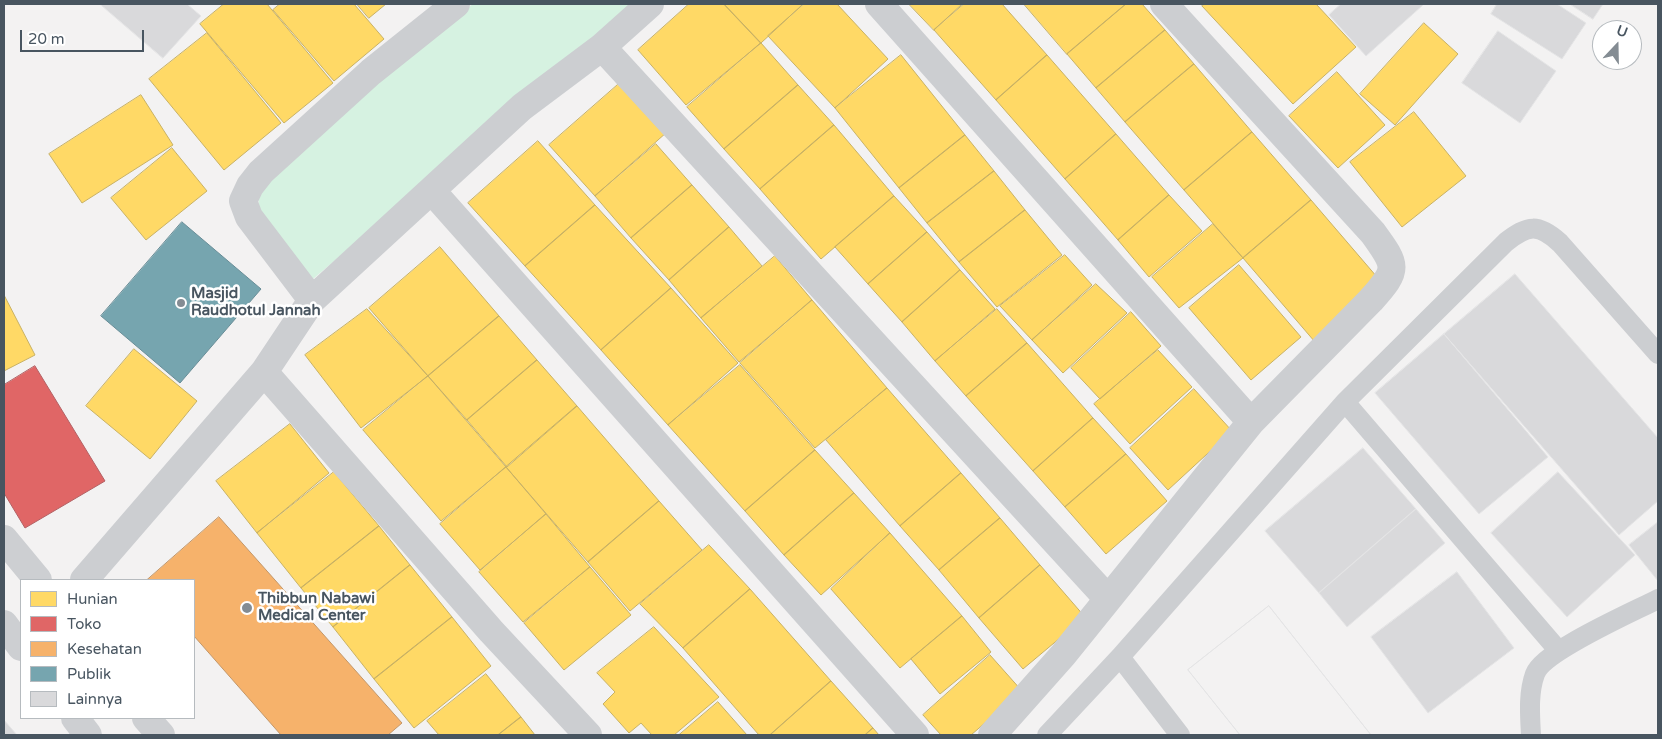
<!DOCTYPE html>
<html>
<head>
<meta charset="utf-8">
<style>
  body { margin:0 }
  #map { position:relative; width:1662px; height:739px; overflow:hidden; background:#f3f2f2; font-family:"Varela Round",sans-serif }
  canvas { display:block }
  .frame { position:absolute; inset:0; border:5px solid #485560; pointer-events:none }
  .legend { position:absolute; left:20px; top:579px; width:175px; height:140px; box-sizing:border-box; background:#fff; border:1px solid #b6bbbf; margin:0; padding:6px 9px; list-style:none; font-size:15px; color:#485560 }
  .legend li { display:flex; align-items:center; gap:10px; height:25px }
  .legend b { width:25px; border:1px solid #b6bbbf }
  .north { position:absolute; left:1592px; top:20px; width:50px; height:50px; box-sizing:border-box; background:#fff; border:1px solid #b6bbbf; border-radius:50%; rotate:21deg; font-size:14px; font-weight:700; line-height:20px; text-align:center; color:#485560 }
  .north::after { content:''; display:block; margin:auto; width:18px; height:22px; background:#848c93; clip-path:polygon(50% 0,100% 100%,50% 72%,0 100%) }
  .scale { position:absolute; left:20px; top:30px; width:124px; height:22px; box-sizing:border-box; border:2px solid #485560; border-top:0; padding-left:6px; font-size:15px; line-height:18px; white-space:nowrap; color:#485560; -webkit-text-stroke:4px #fff; paint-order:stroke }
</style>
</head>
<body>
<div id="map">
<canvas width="1662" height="739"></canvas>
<div class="frame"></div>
<ul class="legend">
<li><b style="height:14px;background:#ffd966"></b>Hunian</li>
<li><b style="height:14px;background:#e06666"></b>Toko</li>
<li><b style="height:14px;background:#f6b26b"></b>Kesehatan</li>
<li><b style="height:14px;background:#76a5af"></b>Publik</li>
<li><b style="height:14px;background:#d9d9db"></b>Lainnya</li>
</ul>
<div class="north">U</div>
<div class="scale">20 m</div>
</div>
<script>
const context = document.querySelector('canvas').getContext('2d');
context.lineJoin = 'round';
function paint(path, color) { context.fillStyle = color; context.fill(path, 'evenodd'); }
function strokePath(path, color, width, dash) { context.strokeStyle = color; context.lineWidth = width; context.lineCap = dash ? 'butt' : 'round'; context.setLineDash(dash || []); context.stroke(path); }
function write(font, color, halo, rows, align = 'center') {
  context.font = font + ' "Varela Round",sans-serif'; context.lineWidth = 5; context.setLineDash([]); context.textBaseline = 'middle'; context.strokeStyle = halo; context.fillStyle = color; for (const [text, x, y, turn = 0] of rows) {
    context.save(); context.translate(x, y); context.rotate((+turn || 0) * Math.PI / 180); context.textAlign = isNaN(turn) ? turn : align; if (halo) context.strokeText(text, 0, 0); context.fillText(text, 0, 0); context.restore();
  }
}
paint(new Path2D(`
  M473 4H636L313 279 258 215 259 192 399 60Z`), '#d6f2e1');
const homes = new Path2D(`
  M224 4H267L333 83 284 123 200 24Z
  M280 4H354L384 39 334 81 273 10Z
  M357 4H386L369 18Z
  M689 4H724L761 43 686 105 638 50Z
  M724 4H803L761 43Z
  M804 4H837L888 59 835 108 768 36Z
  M909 4H962L934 30Z
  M964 4H1002L1047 55 996 100 934 30Z
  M1024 4H1126L1067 54Z
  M1126 4H1142L1165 30 1096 88 1067 54Z
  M1205 4H1316L1356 47 1293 104 1202 6Z
  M1424 23 1458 54 1395 125 1360 94Z
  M1165 30 1194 64 1125 122 1096 88Z
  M207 33 281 123 224 170 149 79Z
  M761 43 798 85 724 149 687 107Z
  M901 55 965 135 899 188 835 108Z
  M1047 55 1116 134 1065 179 996 100Z
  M1194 64 1252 132 1184 190 1125 122Z
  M1337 72 1385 125 1338 168 1289 116Z
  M621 82 667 132 595 196 549 145Z
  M798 85 834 125 760 189 724 149Z
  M141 95 173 145 82 203 49 154Z
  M1414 112 1466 176 1402 227 1350 162Z
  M834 125 894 196 821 259 760 189Z
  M1252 132 1311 200 1243 258 1184 190Z
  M1116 134 1169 195 1118 240 1065 179Z
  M965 135 994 171 927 223 899 188Z
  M538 141 595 205 525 266 468 203Z
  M656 144 692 185 631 238 595 196Z
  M172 148 207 191 146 240 111 198Z
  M994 171 1025 210 959 262 927 223Z
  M692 185 729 227 669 280 631 238Z
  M1169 195 1202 231 1149 277 1118 240Z
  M894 196 927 232 868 284 835 247Z
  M1311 200 1383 284 1315 342 1243 258Z
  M595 205 671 288 601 350 525 266Z
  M1025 210 1062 255 997 307 959 262Z
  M1213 224 1243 258 1179 308 1152 277Z
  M729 227 762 266 701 318 669 280Z
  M927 232 960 270 902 322 868 284Z
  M440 247 499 316 428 376 369 308Z
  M1065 255 1092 285 1032 340 1000 306Z
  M775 256 812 300 739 362 701 318Z
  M1239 265 1301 337 1251 380 1189 308Z
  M960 270 995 309 935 361 902 322Z
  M1096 284 1127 313 1063 373 1032 340Z
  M671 288 738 363 668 425 601 350Z
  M4 295 35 355 4 371Z
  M812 300 887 388 815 448 740 363Z
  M367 309 428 376 361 428 305 355Z
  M997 309 1027 343 966 396 935 361Z
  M1131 312 1161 346 1100 399 1071 368Z
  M499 316 537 360 467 420 428 376Z
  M1027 343 1093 418 1033 471 966 396Z
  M134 349 197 401 150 459 86 406Z
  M1158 350 1192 387 1130 444 1094 404Z
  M537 360 577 406 507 467 467 420Z
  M740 365 815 450 745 511 668 425Z
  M428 376 506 467 441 521 363 430Z
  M887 388 961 473 900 526 826 440Z
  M1194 389 1232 431 1168 490 1130 448Z
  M577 406 659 501 588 562 506 467Z
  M1093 418 1126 454 1065 507 1033 471Z
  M290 424 329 473 257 533 216 481Z
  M815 450 854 493 784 555 745 511Z
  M1126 454 1167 501 1106 554 1065 507Z
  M506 467 546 514 480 570 440 524Z
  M334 472 379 526 301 588 257 533Z
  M961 473 1000 518 939 570 900 526Z
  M854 493 890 533 821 595 784 555Z
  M659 501 702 550 630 611 588 562Z
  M546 514 590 567 523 622 479 572Z
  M1000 518 1040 565 979 618 939 570Z
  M379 526 410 565 333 627 301 588Z
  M890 533 962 616 900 668 831 589Z
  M709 545 750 589 683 648 640 604Z
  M410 565 452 617 374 679 333 627Z
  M1040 565 1085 617 1023 669 979 618Z
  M590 567 631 615 564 670 524 623Z
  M750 589 831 681 770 735H759L683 648Z
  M962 616 991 652 940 694 911 659Z
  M452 617 491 666 414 728 374 679Z
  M654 627 719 697 674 735H652L641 723 629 733 603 704 615 692 597 673Z
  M990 655 1022 691 971 735H941L923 715Z
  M486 674 521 717 498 735H439L427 721Z
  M831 681 873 728 865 735H770Z
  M718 702 747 735H679Z
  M521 717 535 735H498Z
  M873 728 879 735H865Z`);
paint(homes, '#ffd966');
strokePath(homes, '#c8b164', 1);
const shops = new Path2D(`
  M35 366 105 481 25 528 4 493V385Z`);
paint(shops, '#e06666');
strokePath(shops, '#b26164', 1);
const health = new Path2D(`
  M219 517 402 723 388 735H281L194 636V580H147Z`);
paint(health, '#f6b26b');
strokePath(health, '#c29668', 1);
const public = new Path2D(`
  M182 222 261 289 180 383 101 316Z`);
paint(public, '#76a5af');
strokePath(public, '#688d97', 1);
const building = new Path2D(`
  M100 4H187L201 16 163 58Z
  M1341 4H1422L1423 5 1366 56 1329 15Z
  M1497 4H1557L1586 23 1562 59 1491 14Z
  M1570 4H1603L1593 19Z
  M1498 31 1556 71 1520 123 1462 83Z
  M1515 274 1658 438V501L1619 535 1444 334Z
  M1444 334 1548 457 1479 514 1375 393Z
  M1363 448 1416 509 1319 593 1265 531Z
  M1558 472 1635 555 1567 617 1491 533Z
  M1416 509 1445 543 1347 627 1319 593Z
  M1658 522V581L1629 545Z
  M1457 572 1514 648 1428 713 1371 637Z
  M1269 606 1371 735H1240L1188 670Z
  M1269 606 1371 735H1240L1188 670Z
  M4 720 17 735H4Z`);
paint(building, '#d9d9db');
strokePath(building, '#e4e4e5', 1);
strokePath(new Path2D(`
  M1345 402 1558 650
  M1120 657 1180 735
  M1047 735 1120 657 1345 402 1506 242C1528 225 1538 223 1560 243L1658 354
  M1531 735C1530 716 1528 693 1535 674 1543 651 1633 612 1658 599`), '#ccced1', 20);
strokePath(new Path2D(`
  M879 4 1251 422
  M602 47 1108 599
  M432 191 915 735
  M312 300 249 217 243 201 250 186 261 172 371 72 456 4
  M264 372 491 631 588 735
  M84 580 264 372 312 300 522 107 602 47 650 4
  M992 735 1063 655 1251 422 1371 300C1399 269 1397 266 1373 233L1164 4`), '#ccced1', 28);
strokePath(new Path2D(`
  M4 539 38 580
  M4 624 21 647
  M75 718 88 735
  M146 718 161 735`), '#cdcfd2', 28);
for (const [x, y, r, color] of [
  [181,303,5,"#848c93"],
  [247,608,6,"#848c93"]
]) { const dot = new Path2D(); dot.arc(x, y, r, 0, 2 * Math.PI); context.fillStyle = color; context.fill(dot); strokePath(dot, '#fff', 2); }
write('bold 15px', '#485560', '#fff', [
  ["Masjid",191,294],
  ["Raudhotul Jannah",191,311],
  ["Thibbun Nabawi",258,599],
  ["Medical Center",258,616]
], 'left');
</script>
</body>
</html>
